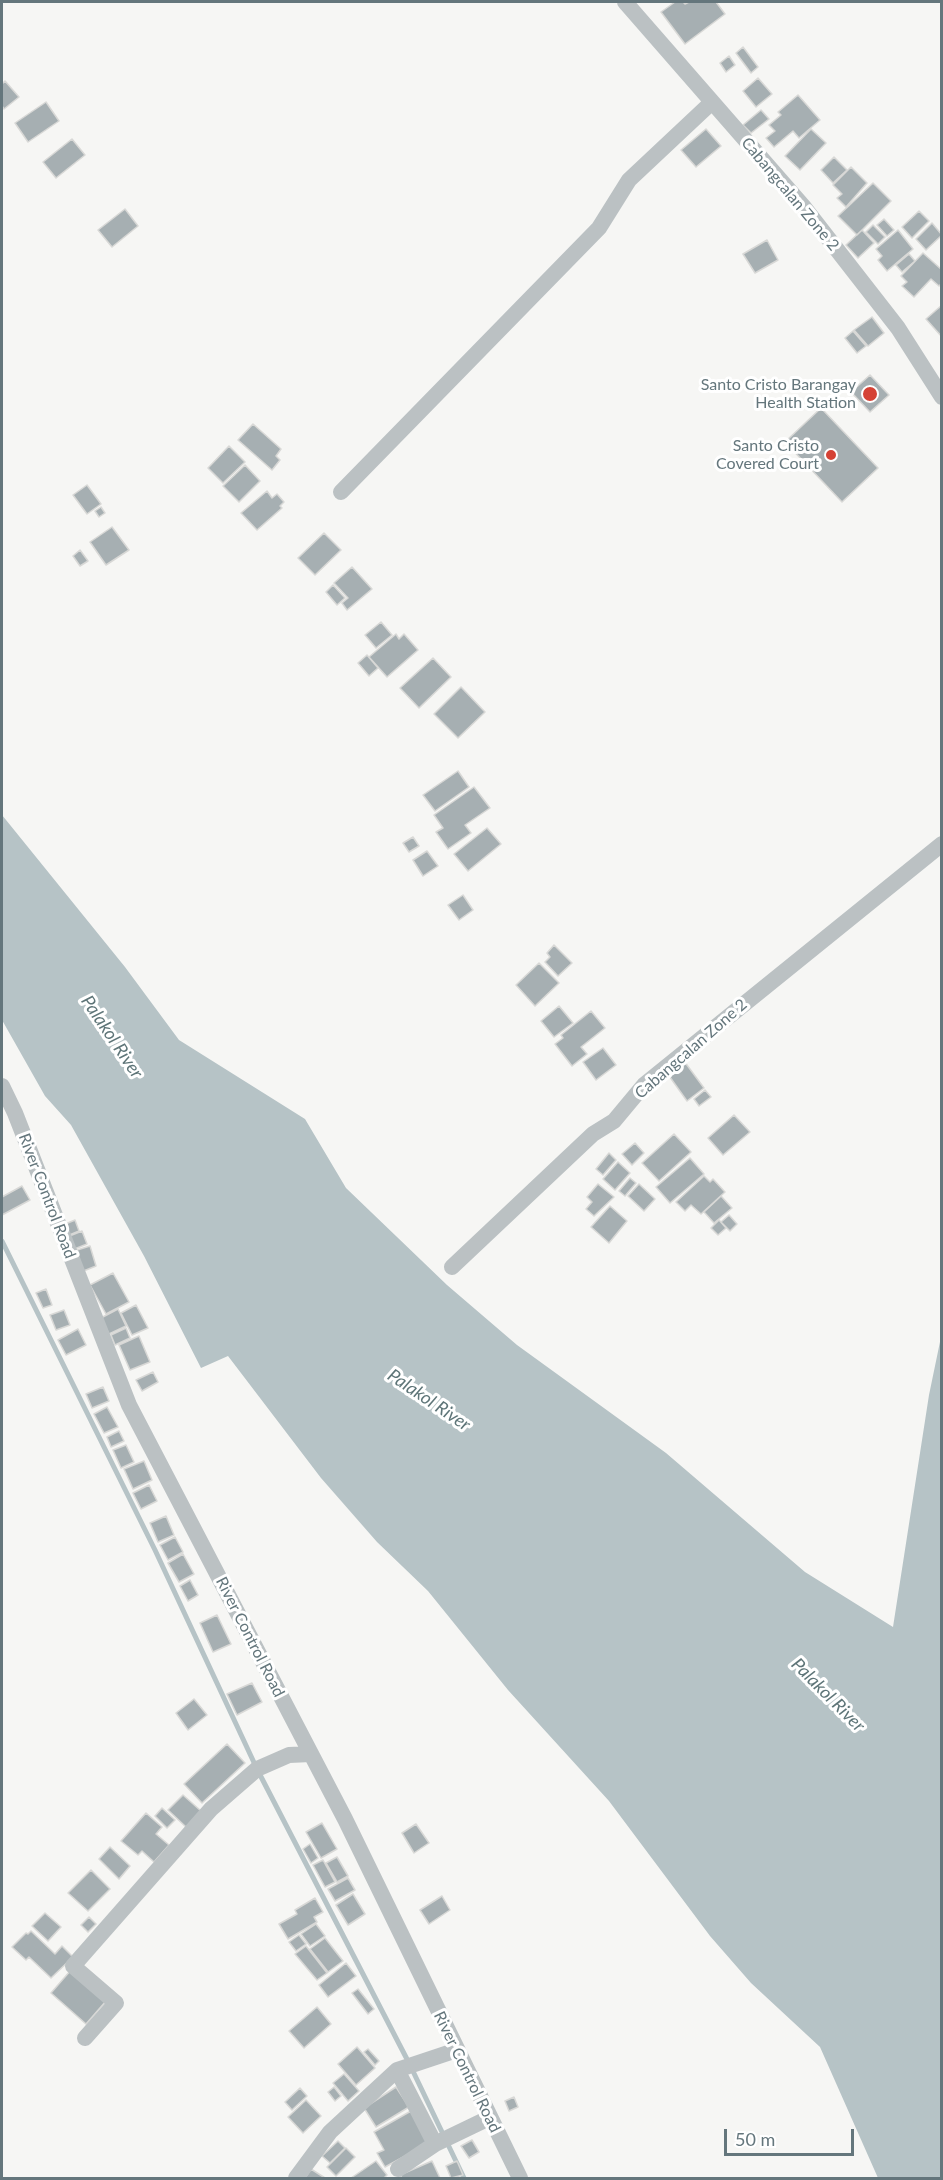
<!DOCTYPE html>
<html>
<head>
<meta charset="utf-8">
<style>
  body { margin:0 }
  #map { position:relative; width:943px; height:2180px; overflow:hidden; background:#f6f6f4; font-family:Lato,sans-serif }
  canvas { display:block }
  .frame { position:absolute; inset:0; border:3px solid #64767c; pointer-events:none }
  .scale { position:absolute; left:724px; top:2129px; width:130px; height:27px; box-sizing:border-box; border:3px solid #64767c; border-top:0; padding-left:8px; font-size:18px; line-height:21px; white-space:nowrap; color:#64767c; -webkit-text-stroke:4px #fff; paint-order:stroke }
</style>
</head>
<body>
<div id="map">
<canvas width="943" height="2180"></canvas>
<div class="frame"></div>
<div class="scale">50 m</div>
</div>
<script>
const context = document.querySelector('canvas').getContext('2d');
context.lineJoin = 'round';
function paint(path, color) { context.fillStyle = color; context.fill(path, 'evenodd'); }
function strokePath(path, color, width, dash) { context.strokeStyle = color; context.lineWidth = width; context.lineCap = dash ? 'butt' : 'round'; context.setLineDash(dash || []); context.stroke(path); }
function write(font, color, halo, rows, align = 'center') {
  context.font = font + ' Lato,sans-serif'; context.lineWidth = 6; context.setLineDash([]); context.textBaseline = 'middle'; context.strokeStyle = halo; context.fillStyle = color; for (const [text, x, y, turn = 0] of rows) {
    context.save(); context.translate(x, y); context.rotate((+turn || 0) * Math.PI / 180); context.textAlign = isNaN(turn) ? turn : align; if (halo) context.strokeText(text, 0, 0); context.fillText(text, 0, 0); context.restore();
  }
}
paint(new Path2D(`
  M2 815 125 967 179 1040 305 1119 346 1188 447 1285 517 1345 666 1453 805 1572 893 1627 929 1395 941 1337V2178H878L820 2047 751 1983 710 1936 609 1801 508 1690 428 1591 377 1542 321 1478 228 1356 201 1368 144 1256 71 1125 45 1096 2 1020Z`), '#b6c3c6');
strokePath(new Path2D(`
  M2 1241 155 1550 257 1769 410 2065 464 2178`), '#b6c3c6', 5);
const building = new Path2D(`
  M675 2H683L685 4 689 2H716L725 14 685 44 661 12Z
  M743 47 758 67 751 73 736 53Z
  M729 56 735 65 726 72 720 63Z
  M758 78 772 94 756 107 743 91Z
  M5 81 19 97 4 109 2 106V84Z
  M798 95 820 120 799 138 793 131 774 147 766 138 775 131 769 125 781 115 778 112Z
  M46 102 59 121 28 142 15 123Z
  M761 110 769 119 751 133 743 125Z
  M706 129 721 146 696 167 681 150Z
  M811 129 826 143 800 170 785 156Z
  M72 139 85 155 56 178 43 162Z
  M834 157 847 170 833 183 821 170Z
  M851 167 867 183 846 207 837 198 842 194 833 185Z
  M873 183 891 201 857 235 838 216Z
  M125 209 138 226 112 247 98 230Z
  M919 211 929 221 912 238 902 227Z
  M884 219 894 230 887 236 877 225Z
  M932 223 942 235 926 250 916 239Z
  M873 225 885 237 878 244 866 232Z
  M862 230 874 243 858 258 846 245Z
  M898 230 913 249 887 271 878 260 882 256 876 249Z
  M767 240 778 260 755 273 743 254Z
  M923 253 942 270V283L939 286 931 279 914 297 902 286 907 282 901 276Z
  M909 254 915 261 902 272 896 265Z
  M942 305V337L926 319Z
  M872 317 884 333 868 346 854 330Z
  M853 331 866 346 857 353 845 338Z
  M870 375 889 395 870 412 851 392Z
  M821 408 878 468 842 502 785 442Z
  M253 424 281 449 276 456 280 460 272 470 238 440Z
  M229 446 245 462 223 483 208 468Z
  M245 465 260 481 239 502 223 486Z
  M87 485 101 504 87 514 73 495Z
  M267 491 272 498 277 494 284 502 280 506 282 508 257 530 241 513Z
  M101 507 105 513 99 517 95 511Z
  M112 527 129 550 106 565 90 542Z
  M324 533 341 550 315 575 298 558Z
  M80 550 88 561 80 566 73 556Z
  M352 567 372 589 347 610 342 603 348 598 334 583Z
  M333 585 345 598 337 605 326 592Z
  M381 622 392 635 376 648 365 635Z
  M396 634 399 639 404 634 418 650 387 677 369 657Z
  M367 655 378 668 369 676 358 663Z
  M433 658 451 677 419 708 400 688Z
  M461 687 485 712 458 738 434 714Z
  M458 771 469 787 435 811 423 795Z
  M474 787 490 808 465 825 471 833 448 849 436 832 443 828 434 815Z
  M487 828 501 844 468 871 454 854Z
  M413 837 419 846 409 852 403 843Z
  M427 851 438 866 423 876 413 860Z
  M463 895 473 910 459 920 448 905Z
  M554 945 572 963 558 976 545 962 550 957 547 953Z
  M539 963 559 983 535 1006 516 985Z
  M559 1006 573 1023 554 1037 541 1021Z
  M591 1011 605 1028 581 1047 587 1054 572 1066 555 1044 563 1038 561 1035Z
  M603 1048 616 1065 596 1080 583 1062Z
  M684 1061 704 1088 687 1101 667 1073Z
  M705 1090 711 1097 699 1106 694 1099Z
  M734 1115 750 1132 723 1155 708 1138Z
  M674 1134 691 1152 659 1181 642 1163Z
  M635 1143 644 1153 632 1165 622 1154Z
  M609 1153 616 1160 603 1175 596 1169Z
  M690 1158 704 1174 670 1203 656 1187Z
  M618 1162 630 1173 615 1190 603 1179Z
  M704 1176 710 1182 713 1179 725 1192 701 1214 691 1205 685 1211 676 1202Z
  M630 1178 636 1183 625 1196 619 1191Z
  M598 1184 614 1197 594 1216 586 1209 592 1202 587 1197Z
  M639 1184 655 1199 644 1211 628 1196Z
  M22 1186 30 1200 2 1215V1197Z
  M721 1196 732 1208 714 1223 704 1212Z
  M610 1206 627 1221 609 1243 591 1227Z
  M729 1215 737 1224 730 1231 721 1222Z
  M75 1220 79 1231 67 1236 63 1225Z
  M719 1220 726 1228 718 1235 711 1228Z
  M82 1231 87 1244 72 1250 67 1237Z
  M90 1246 96 1266 81 1272 74 1251Z
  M113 1273 129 1302 106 1314 90 1285Z
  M46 1289 52 1305 43 1308 36 1293Z
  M136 1305 148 1328 132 1335 121 1313Z
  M118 1309 126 1326 109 1334 101 1318Z
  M64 1310 70 1325 56 1330 50 1315Z
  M126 1328 130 1338 115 1345 111 1335Z
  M78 1329 86 1345 66 1355 58 1340Z
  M139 1336 150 1362 130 1370 119 1345Z
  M153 1372 158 1382 142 1391 136 1380Z
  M103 1387 109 1401 92 1408 86 1394Z
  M107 1407 118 1427 104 1433 94 1414Z
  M119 1431 124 1441 111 1447 107 1437Z
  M126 1445 134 1462 121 1468 113 1450Z
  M144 1461 152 1480 133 1489 124 1469Z
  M149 1485 157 1501 141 1509 133 1493Z
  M166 1516 174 1535 158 1542 150 1523Z
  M175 1537 183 1552 168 1560 160 1545Z
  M183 1554 194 1574 179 1582 168 1563Z
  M190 1580 198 1595 188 1601 180 1586Z
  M217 1615 231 1644 213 1652 200 1623Z
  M252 1683 262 1702 237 1715 227 1694Z
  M194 1699 207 1715 188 1730 176 1713Z
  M227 1744 245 1763 202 1803 184 1784Z
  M183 1795 201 1811 186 1827 168 1810Z
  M162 1808 175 1820 167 1828 155 1816Z
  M146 1813 162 1827 156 1834 169 1845 154 1862 142 1851 138 1855 121 1841Z
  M322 1823 337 1849 321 1858 306 1832Z
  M416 1824 429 1843 414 1853 402 1833Z
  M310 1844 318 1858 311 1863 303 1849Z
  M110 1847 130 1866 119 1879 99 1859Z
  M337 1857 348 1876 337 1882 326 1863Z
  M323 1860 335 1882 325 1887 313 1865Z
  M91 1870 110 1889 88 1911 68 1893Z
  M348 1878 355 1890 335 1901 328 1889Z
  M353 1894 365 1914 348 1925 336 1905Z
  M442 1896 450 1910 429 1924 420 1910Z
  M315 1898 323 1912 314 1917 317 1922 288 1939 279 1924 297 1914 295 1910Z
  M45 1913 61 1927 48 1941 32 1926Z
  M89 1917 96 1924 88 1932 81 1925Z
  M316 1924 325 1936 310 1946 301 1934Z
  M31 1931 55 1954 62 1946 73 1957 51 1978 29 1957 26 1960 12 1947 26 1933 28 1934Z
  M299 1935 306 1944 296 1951 289 1942Z
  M325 1938 343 1961 328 1972 310 1949Z
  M306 1946 327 1973 317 1980 295 1954Z
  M346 1963 356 1976 328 1997 319 1985Z
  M71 1970 106 2001 86 2024 51 1993Z
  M358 1989 374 2009 368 2014 352 1993Z
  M317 2007 331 2024 304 2048 289 2031Z
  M357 2047 375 2068 356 2085 338 2064Z
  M368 2049 379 2061 375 2065 364 2052Z
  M344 2074 359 2091 348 2101 333 2083Z
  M334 2087 341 2096 335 2101 328 2092Z
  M396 2087 409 2107 376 2127 364 2108Z
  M300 2088 307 2096 292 2110 285 2102Z
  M514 2097 518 2107 509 2111 505 2101Z
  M306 2100 321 2116 303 2133 288 2117Z
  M411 2111 429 2143 385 2167 377 2153 384 2150 374 2132Z
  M472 2140 479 2152 469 2158 461 2146Z
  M338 2141 345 2148 330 2163 322 2156Z
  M346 2148 355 2157 336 2176 327 2167Z
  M376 2161 387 2175 384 2178H351Z
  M432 2161 440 2178H402L400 2175Z
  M457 2161 463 2175 451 2178 446 2166Z
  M311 2169 325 2178H305Z`);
paint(building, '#a6afb2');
strokePath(building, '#d8d8d6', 1.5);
strokePath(new Path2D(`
  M625 2 803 206 898 328 942 397
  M341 492 599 228 629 180 711 103
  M2 1086 15 1113 129 1405 345 1819 520 2178
  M452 1267 593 1134 614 1121 644 1085 942 844
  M85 2038 116 2003 73 1966 211 1809 257 1769 289 1755 311 1754
  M397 2070 435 2144
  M398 2169 435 2144 489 2118
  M296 2178 330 2132 397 2070 457 2050`), '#bbc1c3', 16);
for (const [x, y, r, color] of [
  [870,394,8,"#d54235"],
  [831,455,6,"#d54235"]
]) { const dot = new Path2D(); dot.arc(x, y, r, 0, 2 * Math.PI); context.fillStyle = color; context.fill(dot); strokePath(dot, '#fff', 2); }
write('16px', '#64767c', '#fff', [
  ["Cabangcalan Zone 2",790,194,50],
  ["Cabangcalan Zone 2",691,1049,-41],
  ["River Control Road",47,1196,69],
  ["River Control Road",250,1637,63],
  ["River Control Road",467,2072,64]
]);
write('16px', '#64767c', '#fff', [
  ["Santo Cristo Barangay",856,385],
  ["Health Station",856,403],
  ["Santo Cristo",819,446],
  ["Covered Court",819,464]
], 'right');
write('italic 18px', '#5e7578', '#fff', [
  ["Palakol River",112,1037,56],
  ["Palakol River",429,1400,34],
  ["Palakol River",828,1695,45]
]);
</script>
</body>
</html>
